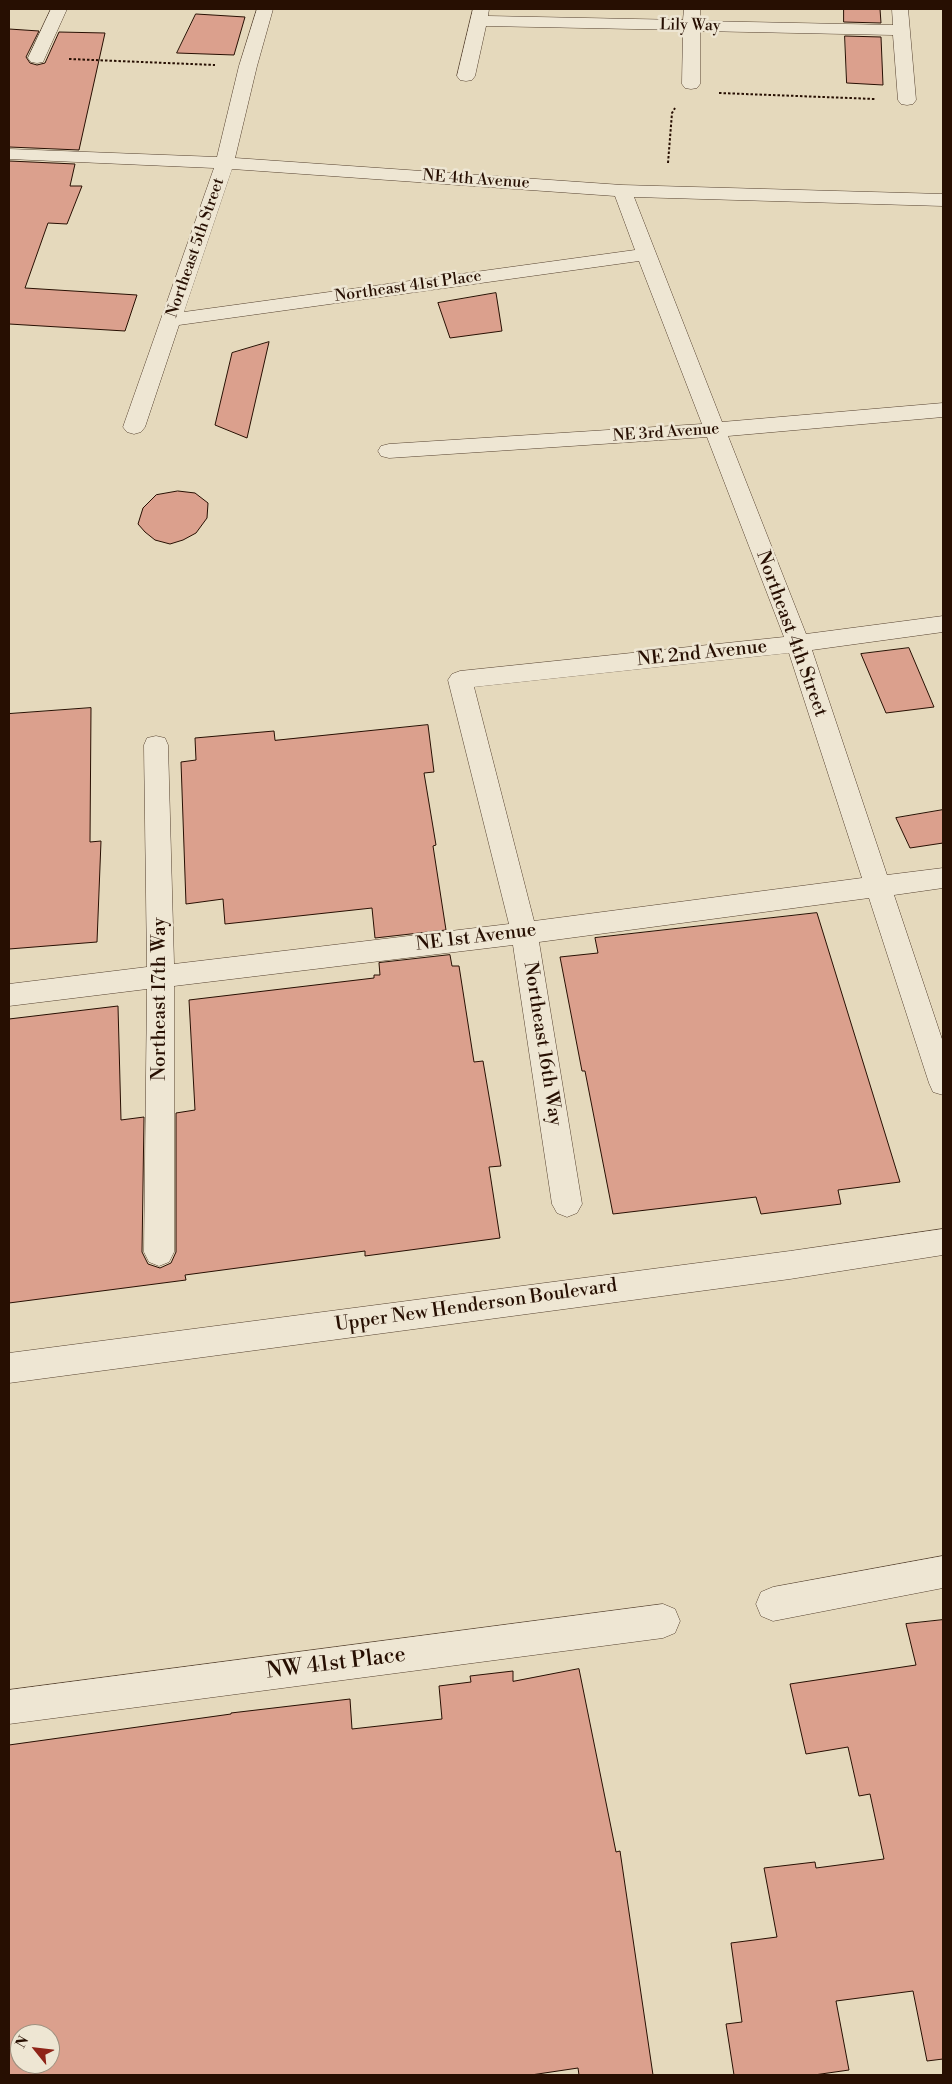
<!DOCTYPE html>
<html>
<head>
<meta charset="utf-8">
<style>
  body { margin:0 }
  #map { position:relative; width:952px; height:2084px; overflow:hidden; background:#e5d9bc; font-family:"Libre Bodoni",serif }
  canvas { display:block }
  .frame { position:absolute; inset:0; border:10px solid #270f02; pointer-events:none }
  .north { position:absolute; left:10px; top:2024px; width:50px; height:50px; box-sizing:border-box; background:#eee6d3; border:1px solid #9e907f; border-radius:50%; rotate:299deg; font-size:14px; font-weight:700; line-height:20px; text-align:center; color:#270f02 }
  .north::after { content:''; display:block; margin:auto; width:18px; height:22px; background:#8f2418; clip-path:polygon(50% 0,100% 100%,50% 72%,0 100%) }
</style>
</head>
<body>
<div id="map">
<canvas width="952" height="2084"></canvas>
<div class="frame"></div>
<div class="north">N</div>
</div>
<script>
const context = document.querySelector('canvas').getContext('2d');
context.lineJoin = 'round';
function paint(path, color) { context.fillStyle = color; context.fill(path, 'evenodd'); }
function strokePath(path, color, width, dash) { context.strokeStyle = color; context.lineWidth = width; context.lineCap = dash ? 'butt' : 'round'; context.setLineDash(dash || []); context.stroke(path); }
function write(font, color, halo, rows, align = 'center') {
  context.font = font + ' "Libre Bodoni",serif'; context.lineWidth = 5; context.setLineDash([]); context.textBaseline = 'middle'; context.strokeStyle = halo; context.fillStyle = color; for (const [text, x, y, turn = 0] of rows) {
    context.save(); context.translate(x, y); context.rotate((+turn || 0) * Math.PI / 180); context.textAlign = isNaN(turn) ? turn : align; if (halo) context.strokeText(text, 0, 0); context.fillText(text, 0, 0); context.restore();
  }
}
const building = new Path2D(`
  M844 9H880L881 23 844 22Z
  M196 14 245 17 234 55 177 53Z
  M9 29 39 31 26 57 30 63 37 65 45 63 59 32 105 33 79 150 9 147Z
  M845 36 881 37 883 85 847 83Z
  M9 161 75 164 70 186H82L67 224 48 223 25 288 137 295 125 331 9 324Z
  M496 293 502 331 450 338 438 303Z
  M269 342 247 438 215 425 232 353Z
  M178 491 195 493 208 503 207 518 196 533 183 540 170 544 155 540 145 532 138 524 143 508 156 495Z
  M909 648 934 707 886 713 861 654Z
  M91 708 90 842 101 841 97 942 9 949V714Z
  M428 725 434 772 424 773 436 845 433 846 446 930 375 938 372 908 225 924 223 899 186 904 181 762 196 760 195 738 274 731 275 740Z
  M943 810V843L910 848 896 818Z
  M817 913 900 1182 838 1190 841 1204 761 1214 756 1197 613 1214 585 1071H582L560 957 598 953 595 938Z
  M450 955 452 966H459L474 1062 483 1061 501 1166 489 1167 500 1238 365 1256V1251L185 1275 186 1280 9 1303V1019L118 1006 121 1120 144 1117 142 1252 148 1264 160 1268 171 1263 176 1252V1113L195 1110 189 1000 374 978V975H380L379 963Z
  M943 1620V2059L927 2061 913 1991 836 2001 849 2070 814 2075H734L726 2024 742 2022 731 1943 777 1937 764 1868 815 1862 816 1868 884 1859 870 1794 859 1796 848 1747 806 1754 790 1684 916 1665 906 1624Z
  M579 1669 616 1852 620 1851 653 2075H579L578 2068 531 2075H9V1745L231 1714V1713L350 1699 352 1729 442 1719 439 1686 471 1682 470 1676 513 1671V1681ZM20 2034H50V2064H20Z`);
paint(building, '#dba08d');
strokePath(building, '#270f02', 1);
const minor = new Path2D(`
  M51 9H67L43 62 37 63 31 62 28 58Z
  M257 9H273L257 66 235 158 622 185 943 194V206L634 197 722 422 943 403V417L728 436 806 634 943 616V632L812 650 887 875 943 868V888L894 895 943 1042V1095L933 1092 929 1083 869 898 539 942 582 1204 577 1213 567 1217 557 1213 552 1204 513 945 174 986V1252L169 1262 159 1266 149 1262 144 1252 147 989 9 1006V984L147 967 144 745 147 738 156 736 165 738 168 745 174 964 509 924 448 680 452 674 460 671 784 637 707 437 389 458 381 456 378 451 381 446 389 444 702 424 639 261 179 325 145 427 141 432 134 434 127 432 123 427 214 168 9 159V149L217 157 239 66ZM232 169 615 196 635 250 184 312ZM789 653 862 878 534 921 474 687Z
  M473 9H489L488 16 683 20 684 9H700V21L893 25 892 9H908L916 100 913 104 907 105 901 104 898 100 893 35 700 31V84L697 88 691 89 685 88 682 84 683 30 486 26 475 76 472 80 466 81 460 80 457 76Z
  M943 1556V1588L773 1621 761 1616 756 1604 761 1592 773 1587Z
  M663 1604 675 1609 680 1621 675 1633 663 1638 9 1724V1690Z`);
const tertiary = new Path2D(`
  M943 1229V1255L790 1279 9 1383V1353L790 1251Z`);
strokePath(minor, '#564230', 1);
strokePath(tertiary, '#564230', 1);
strokePath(new Path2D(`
  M69 59 215 65
  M719 93 875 99
  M668 163 672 113 675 108`), '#270f02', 2, [2.5, 2]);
paint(minor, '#eee6d3');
paint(tertiary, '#eee6d3');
write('16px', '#270f02', '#eee6d3', [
  ["Lily Way",690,26,1],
  ["NE 4th Avenue",476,180,4],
  ["Northeast 5th Street",196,248,-71],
  ["Northeast 41st Place",408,287,-8],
  ["NE 3rd Avenue",666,433,-4]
]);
write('19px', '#270f02', '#eee6d3', [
  ["Northeast 4th Street",791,634,70],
  ["NE 2nd Avenue",702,654,-6],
  ["NE 1st Avenue",476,938,-7],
  ["Northeast 17th Way",160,999,-90],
  ["Northeast 16th Way",542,1044,81],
  ["Upper New Henderson Boulevard",476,1306,-8]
]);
write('22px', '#270f02', '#eee6d3', [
  ["NW 41st Place",336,1664,-7]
]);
</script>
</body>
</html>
